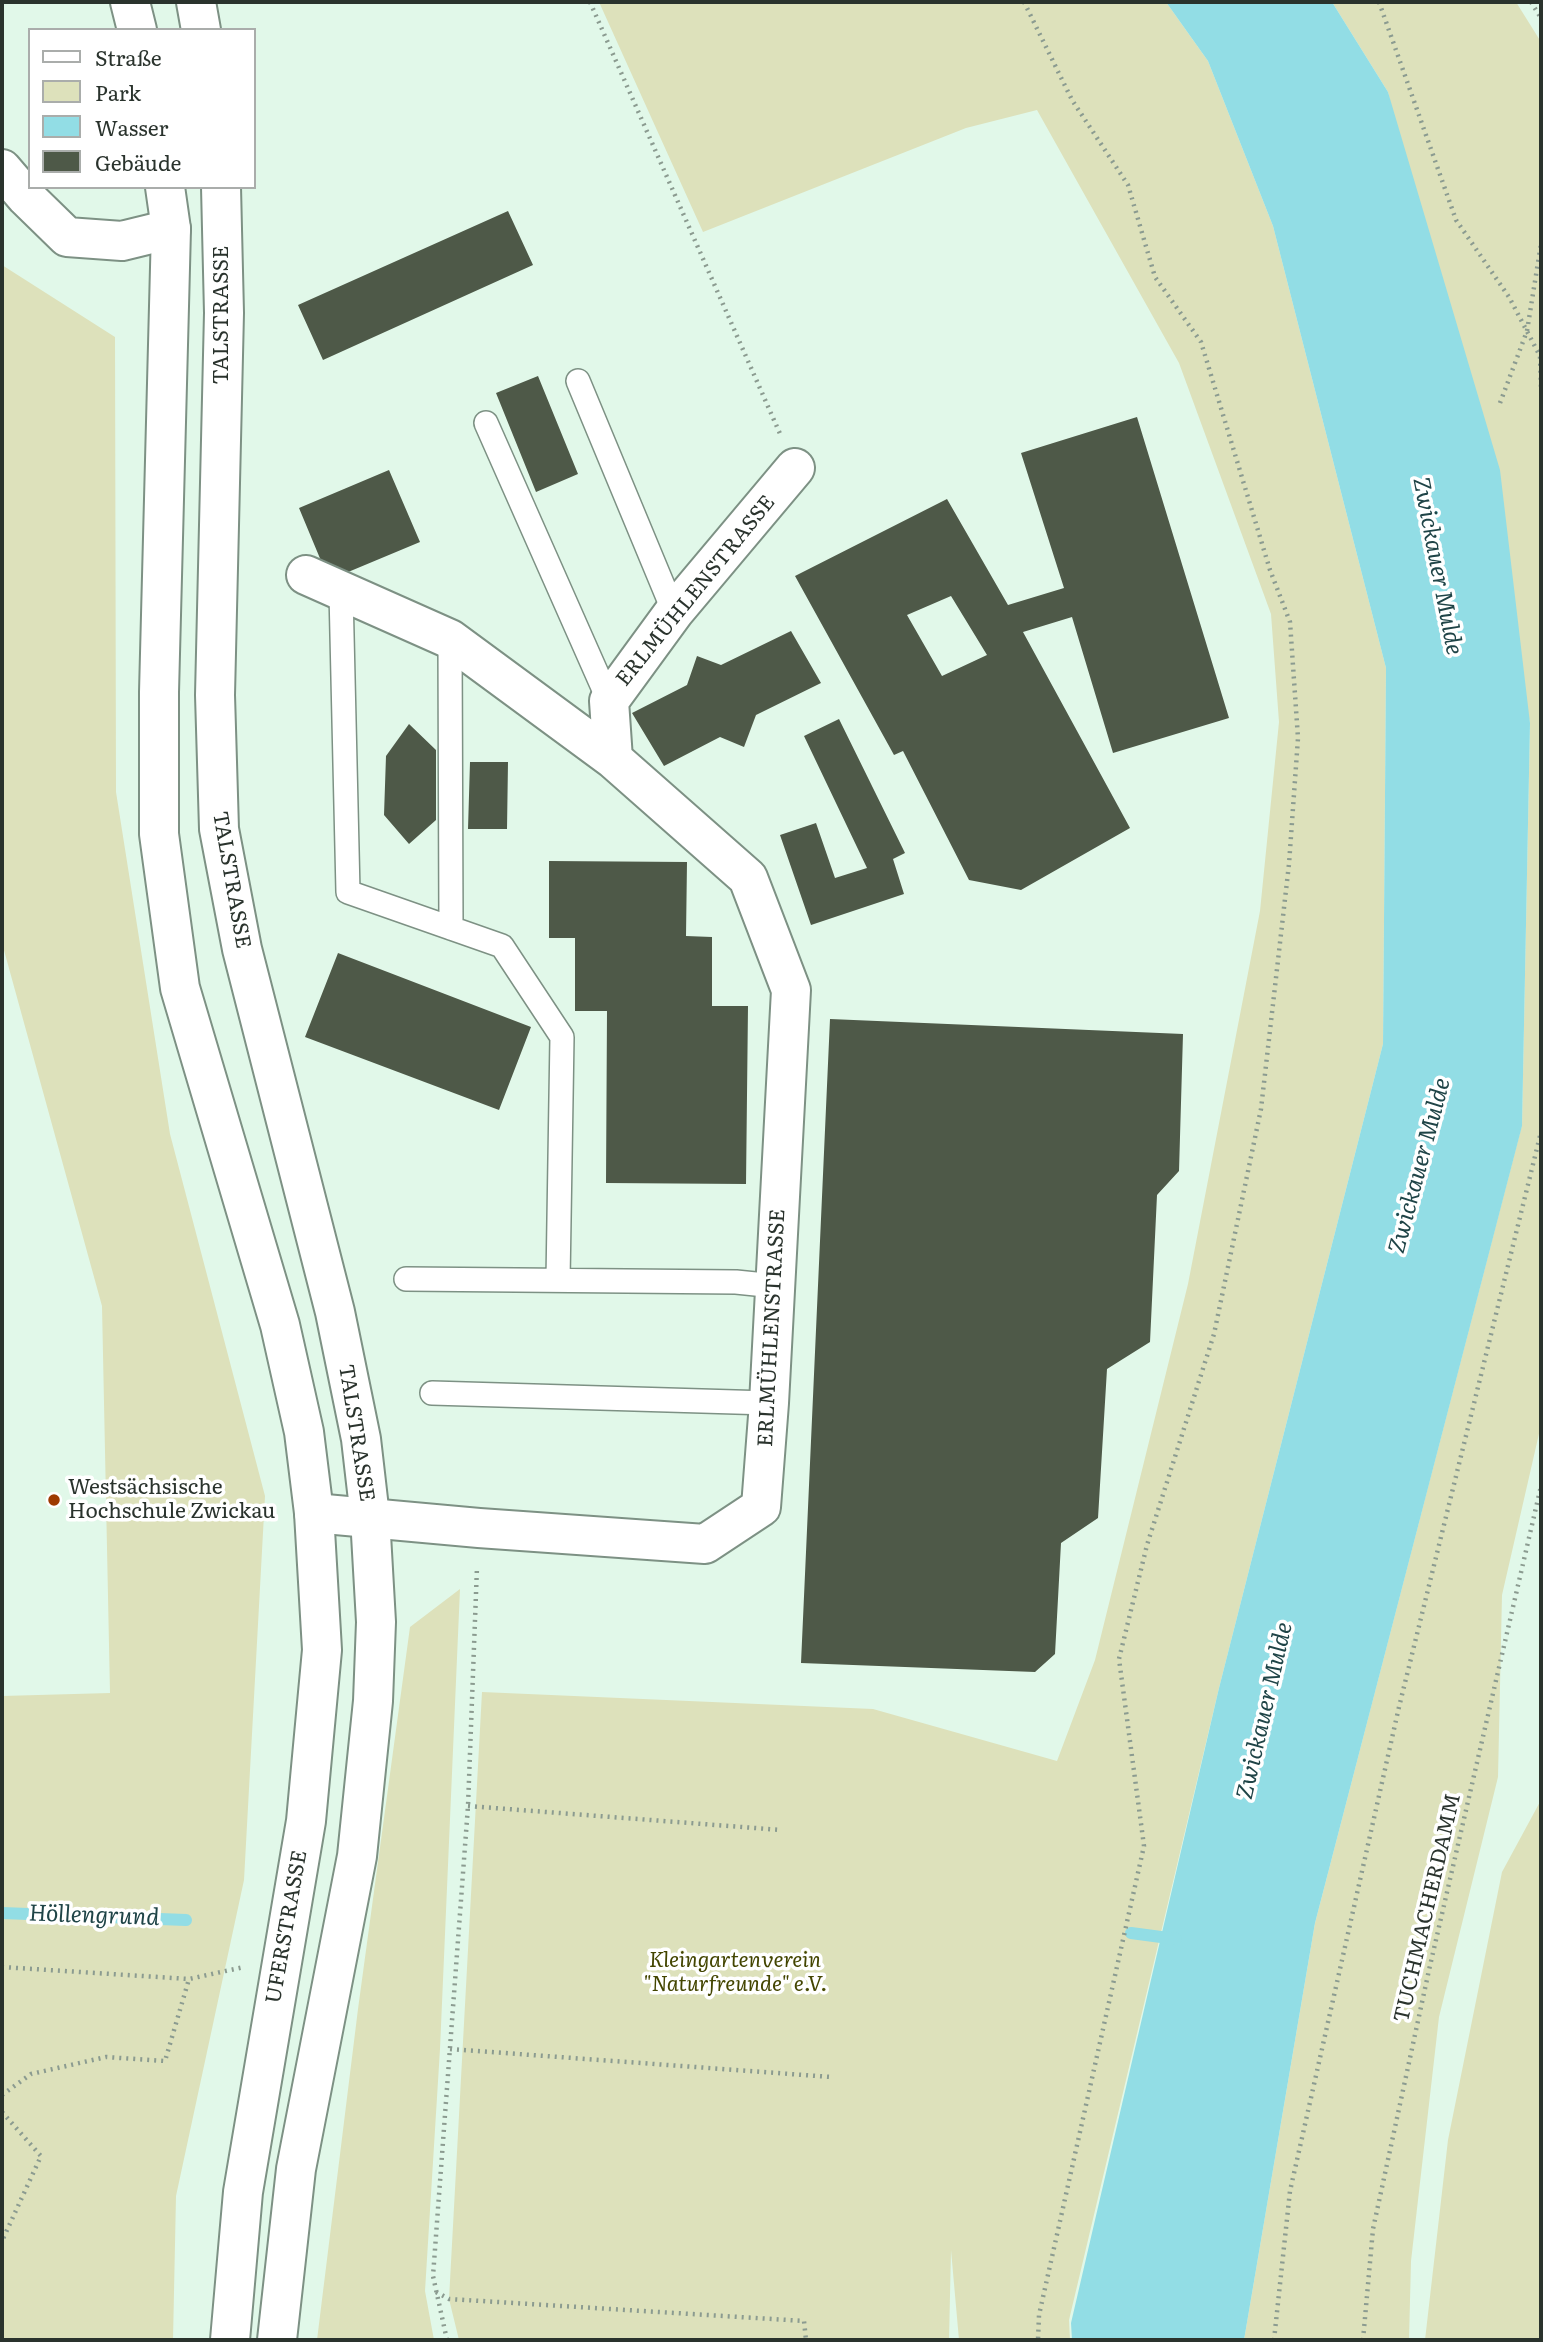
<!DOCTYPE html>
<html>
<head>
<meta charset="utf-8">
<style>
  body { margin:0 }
  #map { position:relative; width:1543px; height:2342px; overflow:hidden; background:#e1f8e9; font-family:Literata,serif }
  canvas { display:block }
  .frame { position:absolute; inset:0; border:4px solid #2a332d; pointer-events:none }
  .legend { position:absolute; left:28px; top:28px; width:228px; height:161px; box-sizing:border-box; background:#fff; border:2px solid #aaadab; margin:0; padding:9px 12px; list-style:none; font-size:21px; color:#2a332d }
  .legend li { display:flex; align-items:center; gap:14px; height:35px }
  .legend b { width:35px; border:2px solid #aaadab }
</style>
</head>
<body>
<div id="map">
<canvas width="1543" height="2342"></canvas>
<div class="frame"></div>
<ul class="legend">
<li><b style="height:9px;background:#fff"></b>Straße</li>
<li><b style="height:19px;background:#dde1bb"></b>Park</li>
<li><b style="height:19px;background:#92dde5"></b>Wasser</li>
<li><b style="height:19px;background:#4e5948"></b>Gebäude</li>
</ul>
</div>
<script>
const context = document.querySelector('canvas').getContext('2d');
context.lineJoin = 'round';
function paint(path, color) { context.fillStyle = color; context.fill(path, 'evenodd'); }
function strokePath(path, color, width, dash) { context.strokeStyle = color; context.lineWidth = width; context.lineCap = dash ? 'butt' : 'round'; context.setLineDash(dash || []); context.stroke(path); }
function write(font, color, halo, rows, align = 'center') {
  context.font = font + ' Literata,serif'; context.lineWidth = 7; context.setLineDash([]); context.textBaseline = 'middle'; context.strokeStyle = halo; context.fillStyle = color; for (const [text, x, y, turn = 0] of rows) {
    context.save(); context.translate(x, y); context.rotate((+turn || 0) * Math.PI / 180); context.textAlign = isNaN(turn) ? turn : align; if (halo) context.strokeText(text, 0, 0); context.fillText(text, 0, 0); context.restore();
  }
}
paint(new Path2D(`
  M599 2H1166L1208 61 1273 226 1386 668 1383 1044 1219 1688 1069 2320 1070 2340H959L951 2250 949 2340H459L449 2299 482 1692 873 1709 1057 1761 1095 1660 1188 1284 1260 911 1279 722 1271 614 1179 363 1037 110 966 128 703 232Z
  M1332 2H1516L1541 42V1425L1502 1595 1498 1777 1439 2017 1411 2261 1409 2340H1244L1315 1923 1522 1125 1530 723 1388 92Z
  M2 265 115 337 116 792 170 1134 265 1496 244 1880 176 2196 173 2340H2V1696L110 1693 102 1306 2 943Z
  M460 1589 440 2049 425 2291 434 2340H317L358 2009 410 1627Z
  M1541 1800V2340H1425L1448 2140 1502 1872Z`), '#dde1bb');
paint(new Path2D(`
  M1166 2H1332L1388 92 1500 470 1530 723 1522 1126 1315 1923 1244 2340H1072L1071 2323 1219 1688 1383 1044 1386 668 1273 226 1208 61Z`), '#92dde5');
strokePath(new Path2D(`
  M2 1913 186 1920
  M1131 1933 1176 1939`), '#92dde5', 12);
paint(new Path2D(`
  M508 211 533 265 323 360 298 305Z
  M538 376 578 474 536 492 496 393Z
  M1137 417 1229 718 1113 753 1072 617 1023 632 1130 828 1021 890 969 880 903 751 894 755 795 576 947 499 1008 605 1064 588 1021 453ZM951 596 987 655 942 676 907 615Z
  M389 470 420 542 329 580 299 508Z
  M791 631 821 683 756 715 744 747 720 737 664 766 632 713 687 685 697 656 721 665Z
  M839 719 905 853 893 859 904 894 811 925 780 835 816 823 835 878 867 868 804 736Z
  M409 724 436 750V820L409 844 384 815 386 756Z
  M470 762H508L507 829H468Z
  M549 861 687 862 686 936 712 937V1006H748L746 1184 606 1183 607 1011H575V938H549Z
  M338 953 531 1027 499 1110 305 1037Z
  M830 1019 1183 1034 1179 1171 1157 1195 1150 1342 1107 1369 1098 1518 1061 1543 1055 1654 1035 1672 801 1663Z`), '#4e5948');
const lane = new Path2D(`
  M578 381 674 612
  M486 423 609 701
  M341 592 348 892 502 946 562 1037 558 1280
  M450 639 451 928
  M406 1279 736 1282 775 1286
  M432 1393 769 1403`);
const street = new Path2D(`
  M2 169 26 197 67 237 122 241 171 229
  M306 575 450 639 613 759
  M314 1513 479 1528 705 1544 761 1507 769 1403 791 990 748 878 613 759 609 701 674 612 795 468`);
const primary = new Path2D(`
  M130 2 137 30
  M196 2 201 30
  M165 187 171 229 159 692V834L180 988 280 1325 304 1432 314 1513 322 1650 306 1821 243 2192 230 2340
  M221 187 224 313 215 695 219 829 242 949 335 1312 361 1439 370 1517 376 1622 373 1701 357 1856 296 2169 277 2340`);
strokePath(lane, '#7d9184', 26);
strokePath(street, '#7d9184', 42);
strokePath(primary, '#7d9184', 42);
strokePath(new Path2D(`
  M590 2 781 436
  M1024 2 1072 100 1128 185 1155 277 1201 342 1270 570 1290 622 1298 738 1289 864 1261 1109 1214 1334 1147 1545 1119 1659 1144 1846 1039 2315 1038 2340
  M1379 2 1456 220 1509 297 1540 356 1541 388
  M1531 2 1541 18
  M1500 403 1527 331 1541 244
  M468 1806 781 1830
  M2 1967 189 1979
  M450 2049 831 2077
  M2 2095 31 2074 106 2057 165 2061 189 1979 244 1967
  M2 2112 41 2156 2 2241
  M436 2292 449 2299 804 2321 806 2340
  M447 2340 433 2276 468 1806 477 1567
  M1274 2340 1290 2191 1399 1707 1541 1132
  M1363 2340 1373 2229 1429 1970 1541 1486`), '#8b9b90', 4.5, [2, 5]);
strokePath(lane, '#fff', 23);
strokePath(street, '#fff', 38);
strokePath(primary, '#fff', 38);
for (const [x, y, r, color] of [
  [54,1500,7,"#9e3a01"]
]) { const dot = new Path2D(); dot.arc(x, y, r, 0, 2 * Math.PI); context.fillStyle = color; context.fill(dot); strokePath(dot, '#fff', 2.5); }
write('21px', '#2a332d', '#fff', [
  ["TALSTRASSE",222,315,-90],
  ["ERLMÜHLENSTRASSE",696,591,-51],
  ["TALSTRASSE",231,880,80],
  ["ERLMÜHLENSTRASSE",772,1328,-87],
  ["TALSTRASSE",356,1433,81],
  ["TUCHMACHERDAMM",1428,1908,-77],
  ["UFERSTRASSE",287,1927,-80]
]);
write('21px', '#2a332d', '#fff', [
  ["Westsächsische",68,1488],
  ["Hochschule Zwickau",68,1512]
], 'left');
write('italic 21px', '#434500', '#fff', [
  ["Kleingartenverein",735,1961],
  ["\"Naturfreunde\" e.V.",735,1985]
]);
write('italic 23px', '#1f4447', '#fff', [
  ["Zwickauer Mulde",1437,566,79],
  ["Zwickauer Mulde",1420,1166,-75],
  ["Zwickauer Mulde",1265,1711,-77],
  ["Höllengrund",94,1916,2]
]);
</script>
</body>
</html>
